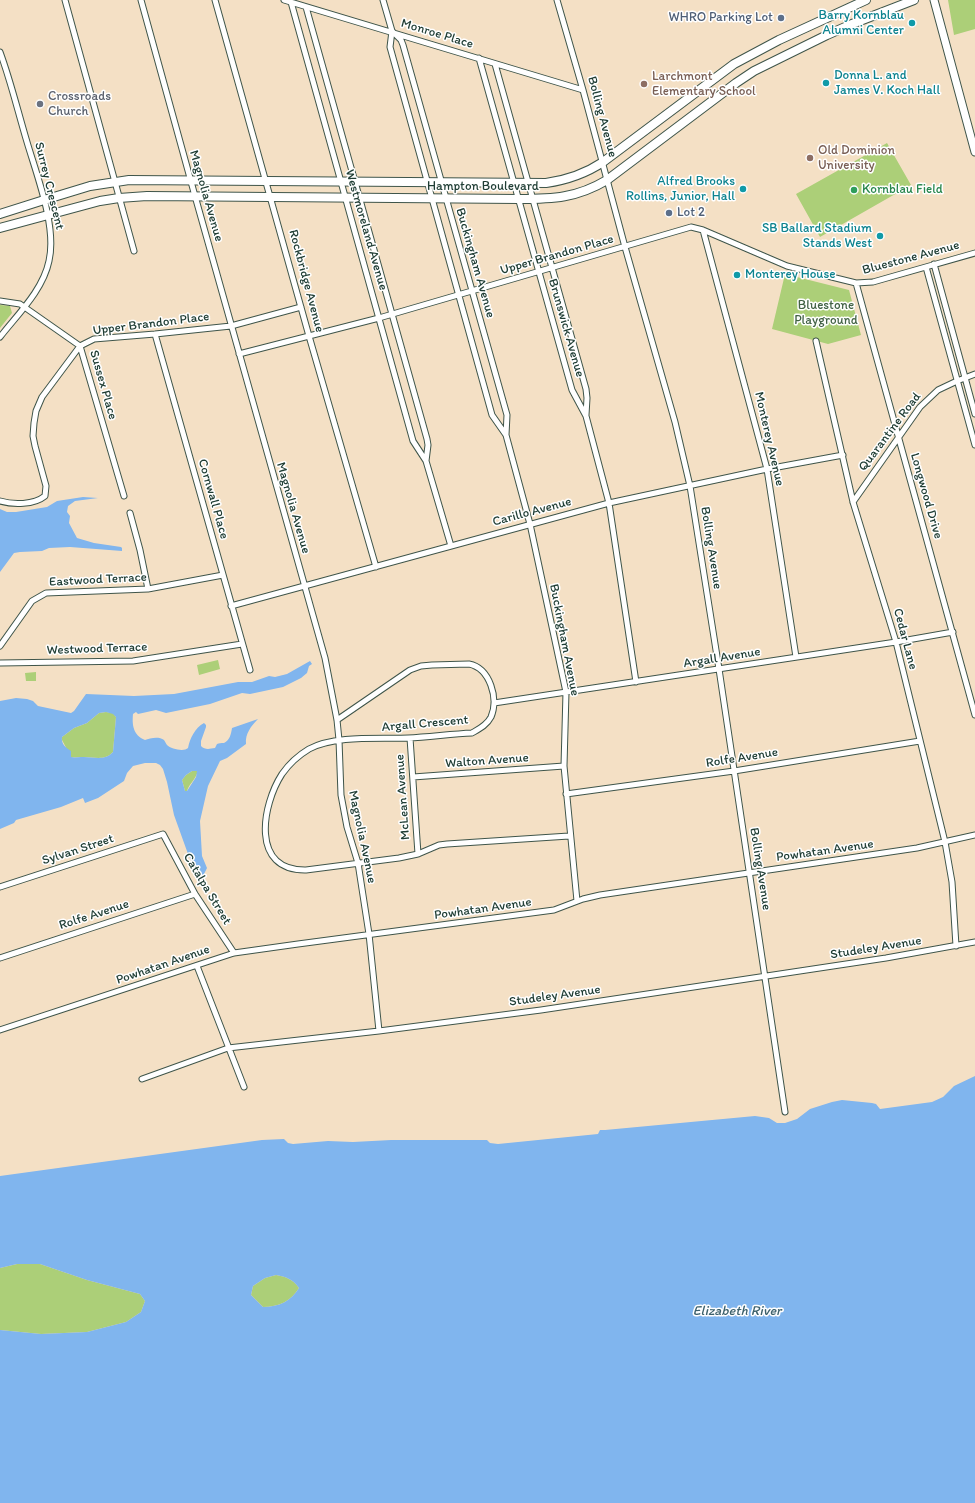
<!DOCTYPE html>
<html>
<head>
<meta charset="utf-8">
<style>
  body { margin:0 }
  canvas { display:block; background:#f4e0c5 }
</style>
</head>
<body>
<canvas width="975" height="1503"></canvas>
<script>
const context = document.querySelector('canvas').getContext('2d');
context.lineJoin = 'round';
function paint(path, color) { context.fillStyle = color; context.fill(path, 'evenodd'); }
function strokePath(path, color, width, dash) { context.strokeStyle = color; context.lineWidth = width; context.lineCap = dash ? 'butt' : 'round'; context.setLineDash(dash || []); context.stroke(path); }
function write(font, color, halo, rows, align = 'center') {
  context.font = font + ' Itim,sans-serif'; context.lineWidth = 3; context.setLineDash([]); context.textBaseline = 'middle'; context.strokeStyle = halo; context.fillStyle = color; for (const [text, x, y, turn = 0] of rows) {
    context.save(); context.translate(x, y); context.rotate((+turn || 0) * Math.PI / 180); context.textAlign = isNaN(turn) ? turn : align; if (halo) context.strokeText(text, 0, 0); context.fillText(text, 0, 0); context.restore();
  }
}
paint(new Path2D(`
  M948 0H975V29L954 35Z
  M887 143 911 185 820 237 796 194Z
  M785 274 849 290 861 335 828 344 772 329Z
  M0 305 10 306 12 313 0 328Z
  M218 660 220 669 199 675 197 665Z
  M36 672V681H26L25 673Z
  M106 712 113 713 116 717 113 752C104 762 92 756 81 757 78 757 75 758 71 757L62 740V737L74 728 87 723 99 713Z
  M192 771H198C196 779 189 784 187 791H185L182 780 186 775Z
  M17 1264H40L87 1280 140 1294 145 1301 141 1312 126 1322 87 1332 41 1334 0 1330V1268Z
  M276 1275C286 1277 293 1279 299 1288 291 1301 279 1307 263 1307L251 1295 253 1286 265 1278Z`), '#accf78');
paint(new Path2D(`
  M83 497 98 498 75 501 68 506 67 512 70 516 69 523 77 538 94 543 121 547 122 548V551L70 547 49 548 42 551 20 552 14 553 0 572V509L7 512H16L47 507 57 501Z
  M310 661 312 664 309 666 307 673 301 678 283 687 250 694 242 693 210 704 166 713 156 710 138 714 136 712 133 714C132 725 133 735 145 740 150 738 159 736 164 740 164 740 167 745 167 745 171 749 184 752 188 748 190 738 195 728 204 723L206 725V727L201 741V746C205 750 209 749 215 748L217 744C219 743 221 743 224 743 230 740 231 734 232 728L258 719C251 726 245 734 246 744L227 758 220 761 208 786 200 821 202 856 207 868 204 874 197 880 195 877 197 872 188 854 174 815 167 782 163 769 160 765 156 763H145L133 766 127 773 124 781 98 798 85 803 83 798 61 807 16 820 14 823 0 829V701L16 698 27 699 33 701 38 706 71 713 74 711 86 694 134 696 174 694 238 682H252L269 676 275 677 287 674ZM106 712 113 714 116 717 113 752C104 762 92 756 81 757 78 757 75 758 71 757V751C66 748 61 744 62 737L74 728 87 723 99 713ZM192 771H197L196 777 187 791H185L182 780 186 775Z
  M975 1076V1503H0V1330L41 1334 87 1332 126 1322 141 1312 145 1301 140 1294 87 1280 40 1264H17L0 1268V1176L262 1140 284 1139 288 1143 293 1144 328 1141 353 1142 391 1140H487L490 1143 498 1144 598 1134 600 1130H605L755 1116 769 1118 777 1123H785L797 1119 810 1109 832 1102 842 1100 872 1103 876 1104 880 1109 932 1102 943 1097 954 1086ZM276 1275C286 1277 293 1279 299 1288 291 1301 279 1307 263 1307L251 1295 253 1286 265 1278Z`), '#80b5ee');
const street = new Path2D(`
  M65 0 134 251
  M141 0 195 196 325 658 337 720 339 740 341 795 347 827 358 863 369 934 379 1031
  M215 0 309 336 376 567
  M284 0 583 90
  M383 0 392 31 390 47 492 415 506 435 530 524 566 692 564 766 577 901
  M557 0 583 90 625 247 675 422 690 486 719 669 785 1112
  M291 2 413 441 426 461 451 546
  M306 7 427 439 428 445 426 461
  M392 31 401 40 403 45 507 415 506 435
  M0 52C11 82 18 112 27 142 37 176 57 227 49 261 43 290 18 314 0 337
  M479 58 572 390 586 416 609 503 636 682
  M495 64 586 389 587 398 586 415
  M703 230 767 469 796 657
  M934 264 975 414
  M926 267 975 445
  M856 283 975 715
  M0 301 20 304 80 346 124 496
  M155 334 250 670
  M816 341 853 502 896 642 945 842 952 882 956 946
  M239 354 379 318 691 227 703 230 787 266 856 283 873 282 887 278 975 253
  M0 501C13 505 34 505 45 496L46 486 35 446 33 436 34 423 36 411 42 397 80 346 94 339 155 334 231 326 301 307
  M853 502 920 407 938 390 957 381 975 374
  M130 513 140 550 148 589
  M231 606 609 503 767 469 843 455
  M0 646 32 601 46 593 148 589 223 575
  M0 663 133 661 242 644
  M494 703 896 642 953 632
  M337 720 410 670 421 666 432 665 469 664C490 668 499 699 491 717 487 725 479 729 472 733 451 734 429 737 408 738 379 739 334 735 309 749 299 755 289 764 282 774 262 805 250 871 306 870L399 858 418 854 439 845 447 844 569 836
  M410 738 418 854
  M413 777 564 766
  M566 794 734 771 920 741
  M0 887 163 834 195 894 234 953
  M0 958 195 894
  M197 966 244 1087
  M0 1030 234 953 298 944 554 910 583 899 600 895 917 848 975 835
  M142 1079 228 1048 379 1031 541 1010 886 958 975 942`);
const secondary = new Path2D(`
  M934 0 975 152`);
const primary = new Path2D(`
  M0 214 44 200 90 186 129 180 546 183C567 180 585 174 603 162L734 64 779 40 866 0
  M0 228 100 201 119 198 147 196 519 199C553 199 577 198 607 180L736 83 754 71 827 35 852 24 914 0`);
strokePath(street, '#3f554a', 7);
strokePath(secondary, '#3f554a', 9);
strokePath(primary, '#3f554a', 10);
strokePath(street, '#fff', 5);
strokePath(secondary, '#fff', 7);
strokePath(primary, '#fff', 8);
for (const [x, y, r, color] of [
  [781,18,4,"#5c6f8a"],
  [912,23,4,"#0f9aa8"],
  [826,83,4,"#0f9aa8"],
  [644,84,4,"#8d6e63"],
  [40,104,4,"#6b7280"],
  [810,158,4,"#8d6e63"],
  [743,189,4,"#0f9aa8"],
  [854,190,4,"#2e9e5b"],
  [669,213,4,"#5c6f8a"],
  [880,236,4,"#0f9aa8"],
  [737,275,4,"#0f9aa8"]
]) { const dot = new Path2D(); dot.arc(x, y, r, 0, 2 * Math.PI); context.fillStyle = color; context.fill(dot); strokePath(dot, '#fff', 1.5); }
write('13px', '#0d838f', '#fff', [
  ["Barry Kornblau",904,16],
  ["Alumni Center",904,31],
  ["Donna L. and",834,76,"left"],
  ["James V. Koch Hall",834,91,"left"],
  ["Alfred Brooks",735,182],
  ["Rollins, Junior, Hall",735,197],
  ["SB Ballard Stadium",872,229],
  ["Stands West",872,244],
  ["Monterey House",745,275,"left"]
], 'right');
write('13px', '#4e5e75', '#fff', [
  ["WHRO Parking Lot",773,18],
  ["Lot 2",677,213,"left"]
], 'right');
write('13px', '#1f3d34', '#fff', [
  ["Monroe Place",437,34,17],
  ["Bolling Avenue",602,117,75],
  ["Surrey Crescent",49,186,76],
  ["Hampton Boulevard",483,187],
  ["Magnolia Avenue",206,196,74],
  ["Westmoreland Avenue",366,230,74],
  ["Upper Brandon Place",557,255,-16],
  ["Bluestone Avenue",911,258,-15],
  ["Buckingham Avenue",475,263,74],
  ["Rockbridge Avenue",306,281,75],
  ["Upper Brandon Place",151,324,-7],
  ["Brunswick Avenue",566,328,74],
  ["Sussex Place",103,385,74],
  ["Quarantine Road",890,432,-53],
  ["Monterey Avenue",769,439,77],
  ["Longwood Drive",926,496,74],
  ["Cornwall Place",213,499,74],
  ["Magnolia Avenue",293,508,74],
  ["Carillo Avenue",532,512,-15],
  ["Bolling Avenue",711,548,81],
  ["Eastwood Terrace",98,580,-3],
  ["Cedar Lane",905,639,75],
  ["Buckingham Avenue",564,640,79],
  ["Westwood Terrace",97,649,-2],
  ["Argall Avenue",722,658,-9],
  ["Argall Crescent",425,724,-5],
  ["Rolfe Avenue",742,758,-9],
  ["Walton Avenue",487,761,-4],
  ["McLean Avenue",403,797,-94],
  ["Magnolia Avenue",362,837,78],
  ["Sylvan Street",78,850,-18],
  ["Powhatan Avenue",825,851,-8],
  ["Bolling Avenue",760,869,81],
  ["Catalpa Street",207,889,59],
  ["Powhatan Avenue",483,909,-8],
  ["Rolfe Avenue",94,915,-18],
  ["Studeley Avenue",876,948,-9],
  ["Powhatan Avenue",163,965,-19],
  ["Studeley Avenue",555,996,-8]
]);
write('13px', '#785e54', '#fff', [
  ["Larchmont",652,77],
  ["Elementary School",652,92],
  ["Old Dominion",818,151],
  ["University",818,166]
], 'left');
write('13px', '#5b616d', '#fff', [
  ["Crossroads",48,97],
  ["Church",48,112]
], 'left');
write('13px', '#27864d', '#fff', [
  ["Kornblau Field",862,190]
], 'left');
write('13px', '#426245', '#fff', [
  ["Bluestone",826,306],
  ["Playground",826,321]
]);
write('italic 14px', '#3c616c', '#fff', [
  ["Elizabeth River",737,1311]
]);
</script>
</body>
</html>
